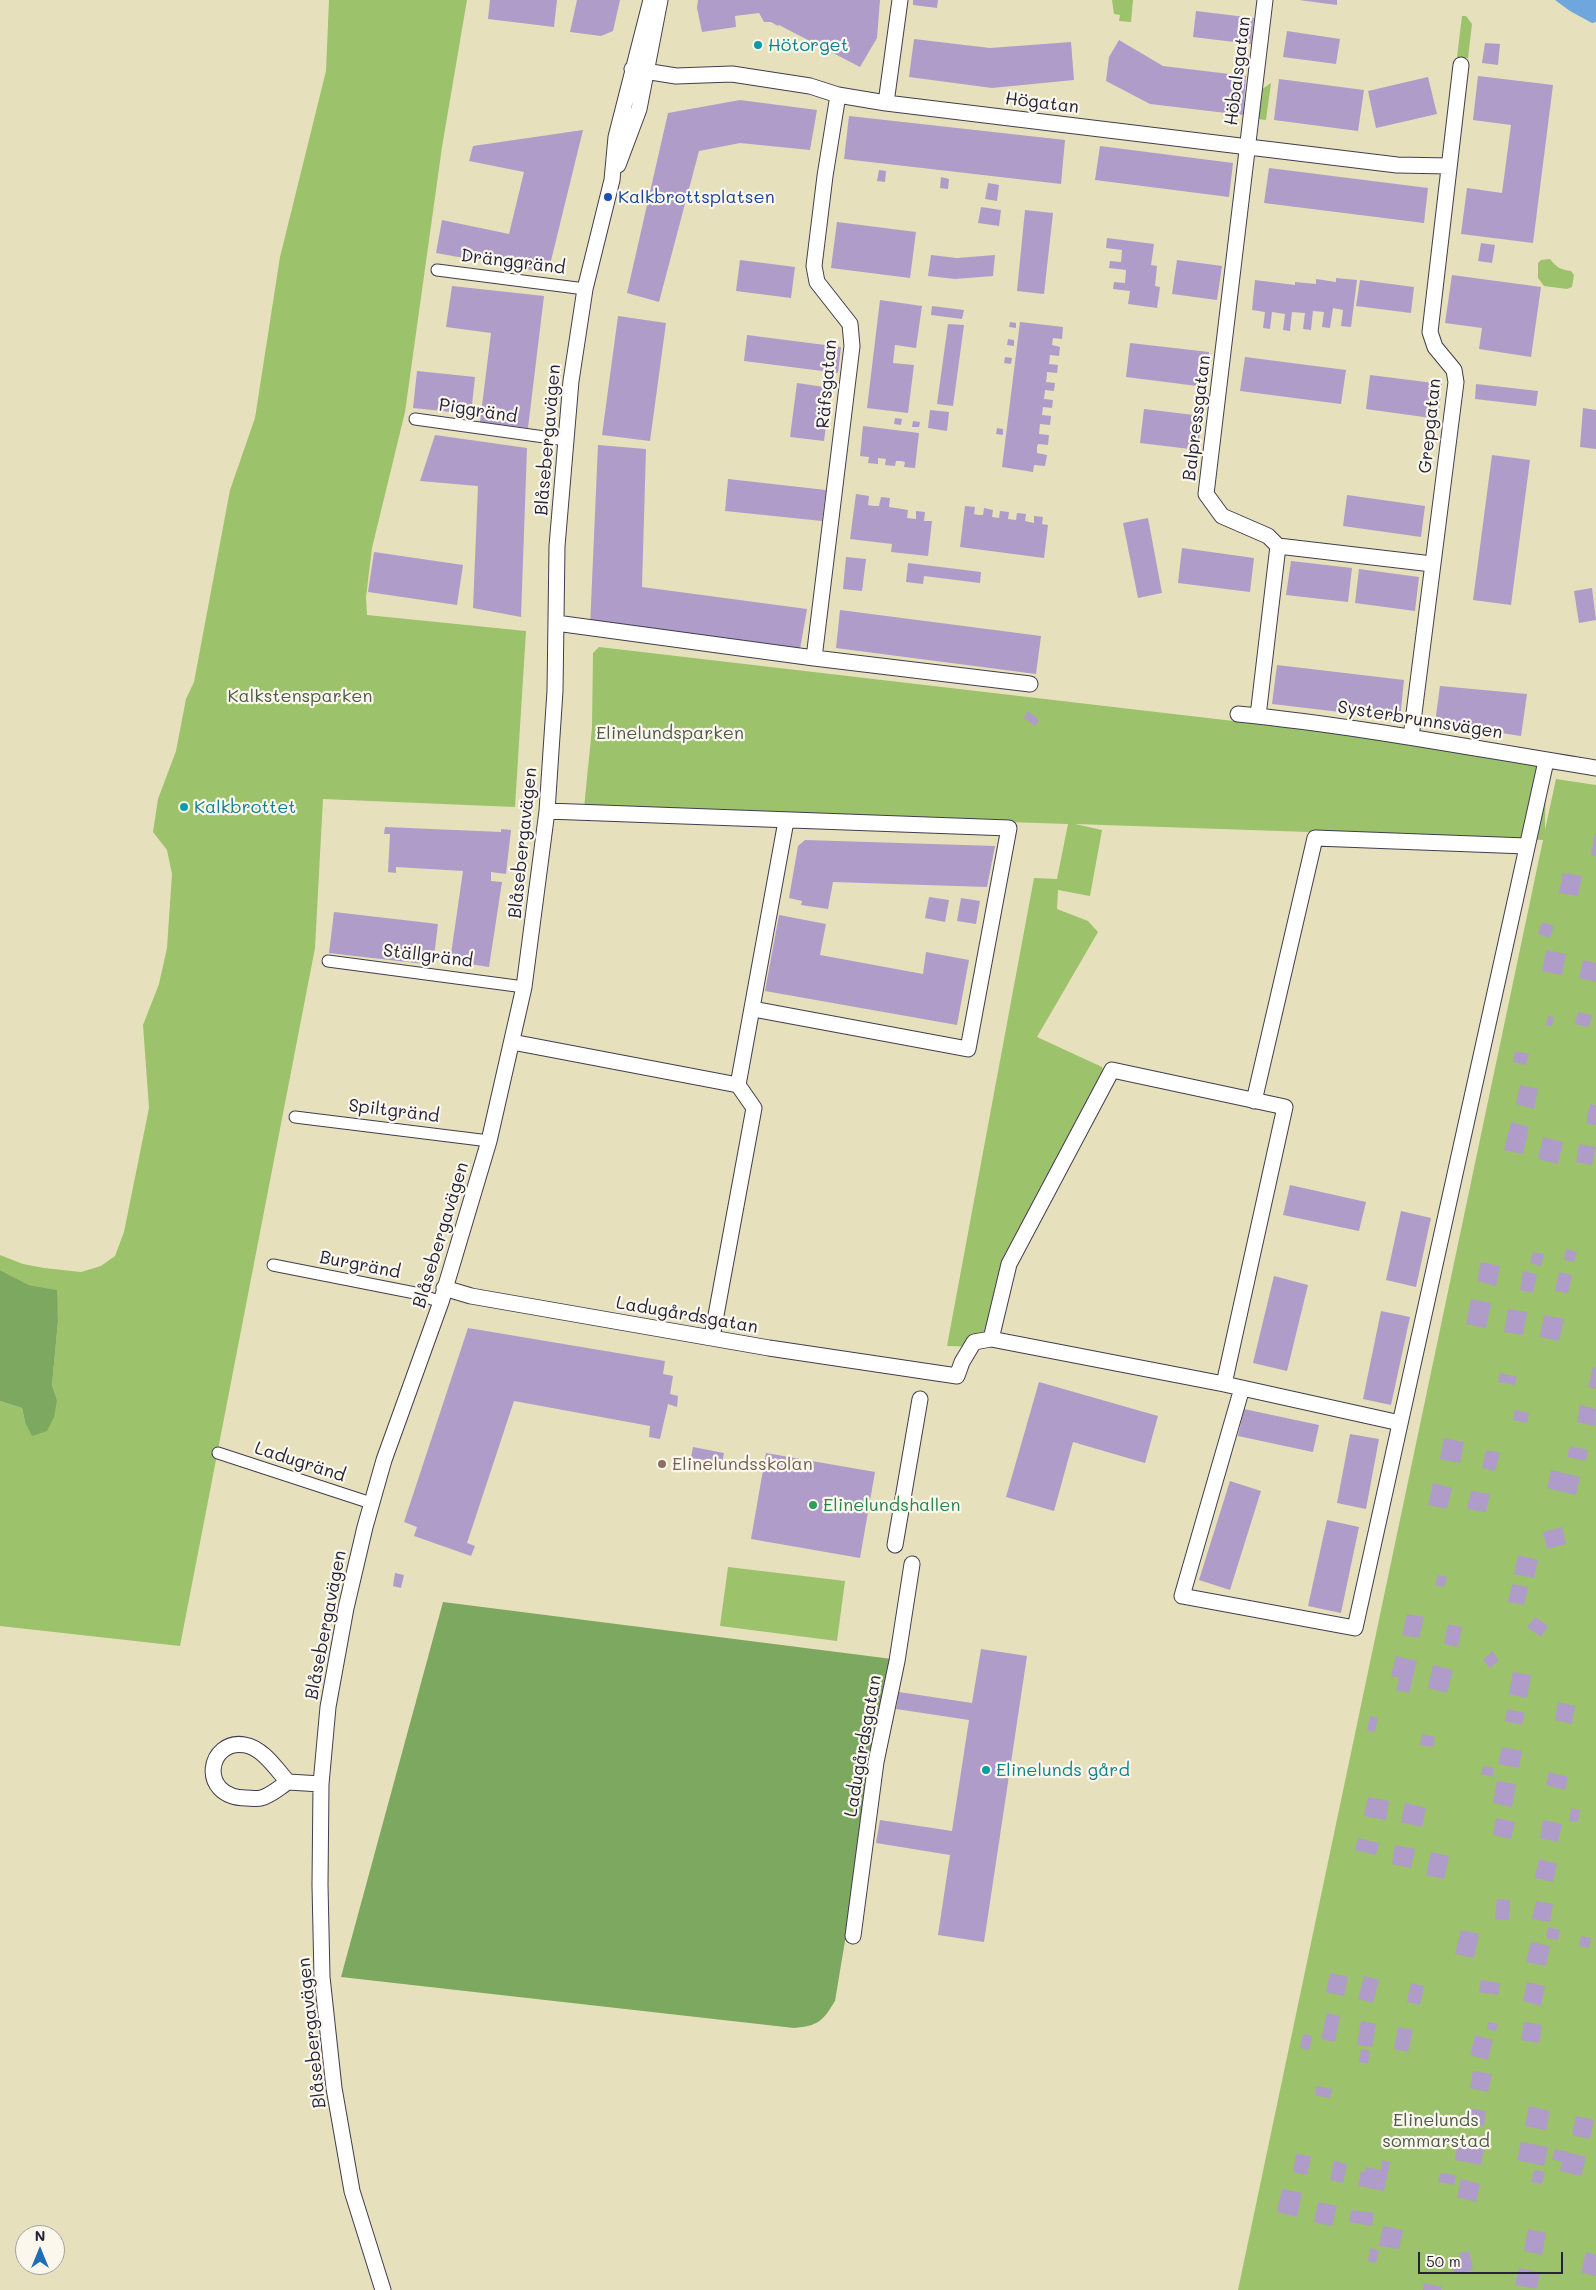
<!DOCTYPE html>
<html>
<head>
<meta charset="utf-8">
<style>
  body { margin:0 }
  #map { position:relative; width:1596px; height:2290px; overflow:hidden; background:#e7e0bc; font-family:Mali,sans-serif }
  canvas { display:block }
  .north { position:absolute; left:15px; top:2225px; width:50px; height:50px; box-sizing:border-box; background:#fbf7ec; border:1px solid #a4a2a5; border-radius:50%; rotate:0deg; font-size:14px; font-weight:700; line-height:20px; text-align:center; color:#22223b }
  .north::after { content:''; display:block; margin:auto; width:18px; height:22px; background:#1f6fb2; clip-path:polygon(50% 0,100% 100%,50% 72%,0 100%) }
  .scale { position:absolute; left:1418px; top:2252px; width:145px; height:22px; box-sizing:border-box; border:2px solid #22223b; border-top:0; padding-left:6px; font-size:15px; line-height:18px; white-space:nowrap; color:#22223b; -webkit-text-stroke:4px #fbf7ec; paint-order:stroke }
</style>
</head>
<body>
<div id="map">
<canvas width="1596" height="2290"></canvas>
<div class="north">N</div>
<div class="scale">50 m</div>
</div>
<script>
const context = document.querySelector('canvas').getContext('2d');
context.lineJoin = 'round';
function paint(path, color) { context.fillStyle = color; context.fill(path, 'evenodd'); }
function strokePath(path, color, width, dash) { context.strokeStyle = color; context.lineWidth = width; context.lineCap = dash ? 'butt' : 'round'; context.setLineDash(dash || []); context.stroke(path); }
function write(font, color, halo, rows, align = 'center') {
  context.font = font + ' Mali,sans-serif'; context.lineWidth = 4.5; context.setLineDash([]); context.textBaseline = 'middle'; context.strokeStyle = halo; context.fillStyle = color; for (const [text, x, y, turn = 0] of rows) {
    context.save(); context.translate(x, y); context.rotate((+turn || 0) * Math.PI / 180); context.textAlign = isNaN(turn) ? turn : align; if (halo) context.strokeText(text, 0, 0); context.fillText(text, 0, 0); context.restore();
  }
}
paint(new Path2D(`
  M329 0H467L442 147 405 412 372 548 366 597 367 615 526 631 515 807 323 799 315 948 180 1646 0 1626V1401L22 1408 25 1422 57 1400 52 1385 58 1321 56 1290 29 1285 0 1270V1255L23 1264 44 1268 81 1272 101 1266 115 1256 124 1232 149 1108 143 1025 159 984 167 948 172 874 167 850 153 832 158 799 176 751 186 699 194 682 230 490 255 418 280 257 326 71Z
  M1112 0H1133L1131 22 1119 21 1120 15 1114 14Z
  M1462 16H1466L1472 24 1468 58 1457 57Z
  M1271 83 1266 120 1258 119 1261 90Z
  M1550 259C1556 267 1561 270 1571 271L1574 275 1572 287 1567 289 1544 286 1538 278V263L1541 260Z
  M599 647 1525 755 1546 761 1545 830 1556 779 1596 785V2290H1238L1543 840 1075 824 1102 830 1090 896 1058 890 1057 909 1088 921 1098 932 1037 1037 1102 1067 1107 1084 1037 1198 985 1347 947 1346 1034 878 1057 879 1068 824 584 808 592 728 593 653Z
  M728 1567 845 1581 837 1641 720 1626Z`), '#9cc26c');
paint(new Path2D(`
  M0 1270 29 1285 57 1290 58 1321 52 1385 57 1400 54 1417 47 1431 32 1436 25 1422 22 1408 0 1401Z
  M443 1602 892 1659 835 2001C823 2021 818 2026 794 2028L341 1977Z`), '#7da860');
paint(new Path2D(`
  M1555 0H1596V22L1592 23 1570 11Z`), '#6ea6dd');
paint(new Path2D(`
  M490 0H557L554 27 488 19Z
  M577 0H620L613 31 601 36 570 32Z
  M698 0H880L877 38 860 67 779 25 778 26 771 22H764L759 13 735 16 736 27 702 32 697 8Z
  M913 0H938L937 8 913 5Z
  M1299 0H1337V5Z
  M1196 11 1254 18 1251 44 1193 37Z
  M1287 31 1340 39 1336 64 1283 57Z
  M914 39 990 48 1071 42 1074 80 992 88 909 77Z
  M1119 40 1163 66 1246 76 1243 115 1150 104 1106 81 1109 57Z
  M1485 43 1500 44 1498 65 1482 63Z
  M1478 76 1553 85 1533 243 1461 234 1467 188 1502 193 1511 125 1473 120Z
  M1428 77 1437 114 1376 128 1368 91Z
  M1279 79 1364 90 1358 131 1274 120Z
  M740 100 817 110 810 150 740 143 699 151 659 302 627 293 668 113Z
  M849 116 1065 140 1061 184 844 159Z
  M583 130 548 273 436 253 442 220 509 234 524 172 469 161 473 146Z
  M1100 146 1233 163 1229 197 1095 180Z
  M1269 168 1428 188 1424 223 1264 203Z
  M879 170 886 171 885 182 877 181Z
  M941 177 949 179 948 189 940 188Z
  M988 183 999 185 997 201 985 199Z
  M981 207 1001 210 999 226 978 223Z
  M1025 210 1053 213 1044 294 1017 291Z
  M837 222 916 232 910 278 831 268Z
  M1107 238 1154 244 1151 265 1157 266 1155 286 1160 287 1157 308 1128 304 1130 291 1113 289 1114 282 1125 283 1126 270 1109 268 1110 261 1121 262 1122 250 1106 248Z
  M1481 243 1495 245 1492 263 1478 261Z
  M931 255 957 258 995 255 993 276 955 279 928 276Z
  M740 260 795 267 791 298 736 291Z
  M1177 260 1222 266 1217 300 1172 294Z
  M1452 275 1541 287 1531 357 1479 349 1482 328 1445 323Z
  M1336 278 1357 280 1351 327 1341 326 1343 310 1333 308 1330 328 1322 327 1324 312 1313 311 1311 330 1303 329 1305 313 1292 312 1290 331 1283 330 1285 314 1272 312 1270 329 1263 328 1265 312 1252 310 1255 280 1295 285V282L1316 284V279L1336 282Z
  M1360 280 1414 287 1411 313 1356 306Z
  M452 286 544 296 528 428 480 422 491 333 446 327Z
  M880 300 922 306 916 348 895 345 893 363 914 365 908 413 867 408Z
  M932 306 964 310 962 319 931 315Z
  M618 316 666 323 650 441 602 435Z
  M1010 322 1016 323V328L1009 327Z
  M1020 322 1063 327 1062 339 1053 338 1052 345 1060 347 1059 356 1050 355 1049 364 1058 365 1057 373 1047 372V375L1046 382 1055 383 1054 391 1045 390 1044 399 1053 400 1052 408 1043 407 1042 415 1051 416 1050 425 1040 424 1039 434 1049 435 1048 445 1038 444 1037 447V453L1047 455 1045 466 1034 465 1033 472 1002 467Z
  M948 324 964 325 953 406 937 404Z
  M747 335 841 347 838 373 744 361Z
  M1008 339 1014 340V346L1007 345Z
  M1130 343 1209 352 1205 387 1126 377Z
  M1005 357 1012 358 1011 364 1004 363Z
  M1245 357 1346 370 1341 404 1240 391Z
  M417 371 475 377 471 414 413 408Z
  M1370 375 1442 384 1438 419 1366 409Z
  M797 383 831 388 824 441 790 437Z
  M1476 384 1538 391 1536 406 1475 399Z
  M1583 408 1596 410V449L1580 447Z
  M1144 409 1202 416 1198 450 1140 443Z
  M930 410 949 412 947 431 928 428Z
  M895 418 902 419 901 425 894 424Z
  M913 421 920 422 919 427H912Z
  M863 426 919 433 915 468 904 467 905 462 901 461H896L895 466 885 465 886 459 878 458V464L868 463 869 457 860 456Z
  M997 428 1003 429V435L996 434Z
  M435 435 527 448 521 617 473 608 478 486 420 481Z
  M598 445 646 449 642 587 807 609 799 655 590 627Z
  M1492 455 1530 460 1511 605 1473 600Z
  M728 479 826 490 822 521 725 511Z
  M856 494 869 496 868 505 874 506H879L881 497 890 498 889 507 908 510 907 518 916 519V511L925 512 924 521H932L928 556 891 552 892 544 850 539Z
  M1347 495 1425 506 1421 537 1343 526Z
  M965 506 975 507 974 514 978 515H983L984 508 993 510 992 517 999 518 1000 511 1009 512 1008 519 1016 520 1017 513 1026 514 1025 521 1034 523V516L1043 517 1042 524 1048 525 1044 558 960 547Z
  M1148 518 1162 593 1138 598 1123 523Z
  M1182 548 1254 558 1250 592 1178 583Z
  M374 552 463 565 457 605 368 592Z
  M846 557 866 559 862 591 843 589Z
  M1291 561 1352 568 1348 602 1286 595Z
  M908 563 981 572 980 583 924 576 923 584 906 582Z
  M1359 569 1419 577 1415 611 1355 603Z
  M1592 588 1596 620 1579 623 1574 591Z
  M840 610 1041 636 1036 674 836 648Z
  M1277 665 1404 680 1400 719 1272 704Z
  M1440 686 1527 694 1521 736 1435 723Z
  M1028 711 1039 720 1035 726 1024 718Z
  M385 827 501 832V829L511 830 506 874 491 872V881L502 882 489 967 450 961 463 871 396 867V873L388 872 390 834H384Z
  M1595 833H1596V856L1591 855Z
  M805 840 995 846 987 887 833 882 828 909 801 905 802 901 789 898 798 846Z
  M1563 873 1582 876 1578 896 1559 893Z
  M929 897 949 900 945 922 925 918Z
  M961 898 980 901 976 924 957 921Z
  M334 912 438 924 433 965 329 953Z
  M779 915 826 924 820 955 923 974 926 952 969 960 957 1025 765 991Z
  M1542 922 1554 926 1550 938 1538 934Z
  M1546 950 1566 954 1562 975 1542 971Z
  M1583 960 1596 963V982L1579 978Z
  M1578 1012 1592 1015 1589 1027 1575 1024Z
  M1548 1016 1554 1017 1552 1026 1546 1025Z
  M1515 1051 1529 1054 1526 1065 1513 1062Z
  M1520 1085 1538 1089 1534 1109 1516 1104Z
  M1590 1104 1596 1105V1125L1586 1123Z
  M1511 1122 1529 1127 1523 1154 1504 1150Z
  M1543 1137 1563 1142 1558 1164 1538 1159Z
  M1579 1144 1596 1147 1592 1165 1576 1162Z
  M1290 1185 1366 1202 1359 1231 1283 1215Z
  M1401 1211 1431 1218 1416 1287 1386 1280Z
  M1566 1249 1577 1252 1574 1262 1564 1260Z
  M1533 1252 1544 1254 1541 1266 1530 1263Z
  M1481 1262 1500 1266 1496 1286 1477 1281Z
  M1523 1271 1537 1274 1533 1293 1520 1290Z
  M1559 1272 1572 1275 1568 1293 1555 1291Z
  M1274 1276 1308 1285 1287 1371 1253 1363Z
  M1471 1299 1491 1303 1486 1328 1466 1324Z
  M1508 1309 1527 1312 1523 1335 1504 1332Z
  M1381 1311 1410 1317 1391 1405 1363 1399Z
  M1544 1315 1564 1319 1559 1341 1540 1337Z
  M468 1328 665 1361 663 1374 673 1376 670 1394 678 1396 677 1407 668 1404 660 1439 649 1437 650 1426 514 1401 467 1543 475 1546 471 1556 414 1536 417 1527 404 1522Z
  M1593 1367 1596 1368V1389L1588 1387Z
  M1500 1373 1517 1377 1515 1385 1498 1382Z
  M1039 1382 1158 1416 1145 1463 1073 1442 1054 1511 1006 1497Z
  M1580 1405 1596 1409 1595 1426 1577 1422Z
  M1244 1409 1319 1425 1313 1452 1238 1436Z
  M1515 1410 1529 1413 1527 1423 1513 1420Z
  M1350 1434 1379 1439 1366 1509 1337 1503Z
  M1444 1438 1464 1442 1460 1463 1440 1459Z
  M1570 1446 1588 1450 1586 1461 1567 1457Z
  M693 1447 724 1453 722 1463 691 1458Z
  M1486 1450 1500 1453 1495 1471 1482 1468Z
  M766 1453 875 1472 860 1558 751 1539Z
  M1551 1470 1580 1477 1576 1495 1547 1488Z
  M1230 1481 1261 1491 1230 1590 1199 1580Z
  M1433 1483 1452 1488 1447 1509 1428 1505Z
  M1471 1491 1490 1494 1486 1512 1467 1509Z
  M1327 1520 1359 1527 1341 1613 1308 1606Z
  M1562 1527 1566 1544 1547 1549 1543 1532Z
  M1518 1555 1538 1560 1534 1578 1514 1574Z
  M395 1573 404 1575 401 1588 393 1586Z
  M1438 1575 1447 1577 1444 1587 1435 1585Z
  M1512 1584 1528 1587 1524 1605 1508 1602Z
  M1407 1614 1424 1617 1419 1638 1402 1635Z
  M1535 1617 1548 1626 1541 1637 1527 1627Z
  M1448 1624 1462 1627 1458 1647 1444 1644Z
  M981 1649 1027 1656 984 1942 938 1935 950 1855 876 1843 880 1820 952 1831 969 1720 896 1709 899 1692 972 1703Z
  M1492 1651 1499 1660 1490 1668 1483 1660Z
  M1396 1656 1417 1661 1409 1693 1396 1690 1399 1678 1391 1676Z
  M1433 1665 1453 1670 1447 1693 1428 1688Z
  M1513 1672 1531 1675 1527 1698 1509 1694Z
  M1558 1702 1575 1706 1572 1724 1555 1720Z
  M1507 1709 1525 1713 1522 1725 1505 1721Z
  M1370 1716 1378 1718 1375 1732 1367 1730Z
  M1422 1734 1435 1737 1433 1747 1420 1745Z
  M1502 1747 1522 1751 1519 1768 1498 1764Z
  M1483 1766 1494 1768 1493 1777 1481 1774Z
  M1549 1772 1568 1777 1565 1790 1546 1785Z
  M1497 1781 1516 1784 1512 1807 1493 1803Z
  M1368 1797 1389 1801 1386 1820 1364 1816Z
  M1405 1803 1426 1808 1422 1827 1401 1822Z
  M1571 1808 1580 1810 1578 1822 1569 1821Z
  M1496 1818 1515 1822 1511 1839 1493 1835Z
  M1543 1820 1562 1824 1558 1842 1540 1838Z
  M1358 1838 1379 1843 1376 1855 1355 1850Z
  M1395 1845 1415 1849 1411 1868 1392 1864Z
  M1431 1852 1449 1856 1444 1879 1426 1875Z
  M1539 1859 1557 1864 1553 1882 1535 1878Z
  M1497 1899 1510 1900 1509 1920 1495 1919Z
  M1536 1901 1553 1904 1550 1922 1532 1919Z
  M1548 1927 1560 1930 1558 1940 1546 1938Z
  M1461 1930 1479 1934 1474 1958 1455 1954Z
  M1581 1936 1591 1938 1589 1948 1579 1946Z
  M1531 1942 1550 1946 1546 1966 1526 1962Z
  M1330 1973 1348 1977 1344 1996 1326 1992Z
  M1364 1976 1379 1980 1373 2003 1358 1999Z
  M1481 1980 1500 1983 1498 1995 1479 1992Z
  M1527 1982 1545 1986 1541 2006 1523 2001Z
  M1411 1983 1424 1986 1420 2005 1407 2002Z
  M1327 2013 1340 2016 1335 2042 1321 2039Z
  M1361 2021 1376 2024 1372 2047 1357 2045Z
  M1488 2022 1498 2024 1496 2031 1487 2029Z
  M1524 2022 1542 2025 1539 2043 1521 2040Z
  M1398 2027 1413 2030 1408 2052 1394 2049Z
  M1303 2034 1312 2036 1309 2050 1300 2048Z
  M1475 2035 1493 2040 1488 2060 1470 2055Z
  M1361 2049 1370 2051 1368 2064 1359 2062Z
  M1473 2071 1492 2074 1488 2092 1470 2088Z
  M1316 2086 1332 2089 1330 2098 1315 2095Z
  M1529 2106 1550 2111 1546 2130 1525 2126Z
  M1468 2108 1486 2111 1484 2126 1465 2123Z
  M1576 2116 1594 2120 1590 2139 1572 2135Z
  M1458 2142 1484 2148 1481 2165 1455 2160Z
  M1521 2142 1548 2147 1544 2166 1517 2160Z
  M1555 2149 1586 2157 1581 2176 1560 2171 1562 2162 1552 2159Z
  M1296 2154 1311 2156 1307 2175 1293 2172Z
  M1382 2160 1390 2162 1384 2191 1358 2186 1361 2171 1365 2172 1366 2167 1381 2170Z
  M1334 2161 1347 2164 1343 2183 1330 2180Z
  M1534 2170 1545 2172 1542 2184 1531 2182Z
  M1440 2173 1456 2175 1454 2185 1438 2182Z
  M1461 2179 1480 2184 1476 2202 1457 2197Z
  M1282 2189 1302 2193 1297 2217 1277 2212Z
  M1318 2202 1337 2206 1332 2226 1314 2222Z
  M1351 2210 1374 2213 1372 2226 1349 2222Z
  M1383 2226 1403 2230 1399 2249 1379 2246Z
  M1528 2229 1546 2233 1542 2255 1524 2251Z
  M1370 2248 1379 2250 1376 2263 1368 2261Z
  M1469 2251 1473 2270 1454 2274 1451 2262 1461 2260 1459 2253Z
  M1586 2252 1596 2255V2276L1581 2273Z
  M1519 2268 1540 2272 1537 2289 1515 2285Z
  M1424 2283 1442 2287 1441 2290H1423Z`), '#b09cc9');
const pedestrian = new Path2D(`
  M437 270 585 289
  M415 419 566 440
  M328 961 524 987
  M295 1117 489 1141
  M273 1265 415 1293 441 1302
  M218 1453 371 1503`);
const minor = new Path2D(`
  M632 69 676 76 732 74 810 86 838 95 886 103 1397 165 1449 166
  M838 95 825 176 814 266 817 282 850 324 852 346 814 658 1030 684
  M886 103 900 0
  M618 165 639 109 660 0
  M1278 546 1432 564
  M556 623 814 658
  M1238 714C1358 726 1477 749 1596 768
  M1258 716 1278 546 1268 536 1222 516 1206 494 1265 0
  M1411 737 1456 382 1454 370 1435 347 1430 332 1461 65
  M547 811 1009 828 968 1049 753 1009
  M512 1042 738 1085 786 821
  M1254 1101 1315 838 1526 846
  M444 1288 471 1296 769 1348 957 1376 962 1362 974 1342 991 1339 1224 1384 1400 1423
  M712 1337 754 1108 738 1085
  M991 1339 1009 1264 1112 1070 1285 1107 1224 1384
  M1242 1388 1182 1596 1355 1628 1546 761
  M895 1545 920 1399
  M288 1782C280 1787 270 1796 261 1798 257 1799 250 1798 246 1798 197 1797 208 1738 245 1745 263 1748 277 1770 288 1782L321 1784
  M853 1936 876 1762 897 1661 912 1564
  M383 2290 352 2191 334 2088 322 1977 320 1885 321 1784 328 1707 346 1608 365 1527 384 1460 441 1302 489 1141 524 987 547 811 555 691 557 546 571 381 585 289 612 180 616 137 651 0`);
strokePath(pedestrian, '#403e4e', 13);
strokePath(minor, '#403e4e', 17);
strokePath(pedestrian, '#fff', 11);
strokePath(minor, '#fff', 15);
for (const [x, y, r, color] of [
  [758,45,5,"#0f9aa8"],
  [608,197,5,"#1a4fb4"],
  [184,807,5,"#0f9aa8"],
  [662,1464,5,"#8d6e63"],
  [813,1505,5,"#2e9e5b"],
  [986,1770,5,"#0f9aa8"]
]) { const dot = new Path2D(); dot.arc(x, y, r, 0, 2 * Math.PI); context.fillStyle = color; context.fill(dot); strokePath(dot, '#fbf7ec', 2); }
write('18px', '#0d838f', '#fbf7ec', [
  ["Hötorget",768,45],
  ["Kalkbrottet",194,807],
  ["Elinelunds gård",996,1770]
], 'left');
write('18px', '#22223b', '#fbf7ec', [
  ["Höbalsgatan",1238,71,-83],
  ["Högatan",1042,103,7],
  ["Dränggränd",513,262,7],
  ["Räfsgatan",827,384,-85],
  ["Piggränd",478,411,9],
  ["Balpressgatan",1197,418,-83],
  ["Grepgatan",1430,426,-84],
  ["Blåsebergavägen",548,440,-85],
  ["Systerbrunnsvägen",1420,720,9],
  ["Blåsebergavägen",523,843,-84],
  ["Ställgränd",428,956,7],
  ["Spiltgränd",394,1111,7],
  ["Blåsebergavägen",441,1235,-73],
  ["Burgränd",360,1265,11],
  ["Ladugårdsgatan",687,1315,10],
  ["Ladugränd",300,1462,18],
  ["Blåsebergavägen",326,1625,-79],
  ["Ladugårdsgatan",863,1746,-80],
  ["Blåsebergavägen",312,2033,-96]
]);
write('18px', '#164399', '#fbf7ec', [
  ["Kalkbrottsplatsen",618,197]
], 'left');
write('18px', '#4d5a4c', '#fbf7ec', [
  ["Kalkstensparken",300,696],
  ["Elinelundsparken",670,733],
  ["Elinelunds",1436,2120],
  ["sommarstad",1436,2141]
]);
write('18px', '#785e54', '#fbf7ec', [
  ["Elinelundsskolan",672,1464]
], 'left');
write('18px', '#27864d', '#fbf7ec', [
  ["Elinelundshallen",823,1505]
], 'left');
</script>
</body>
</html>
